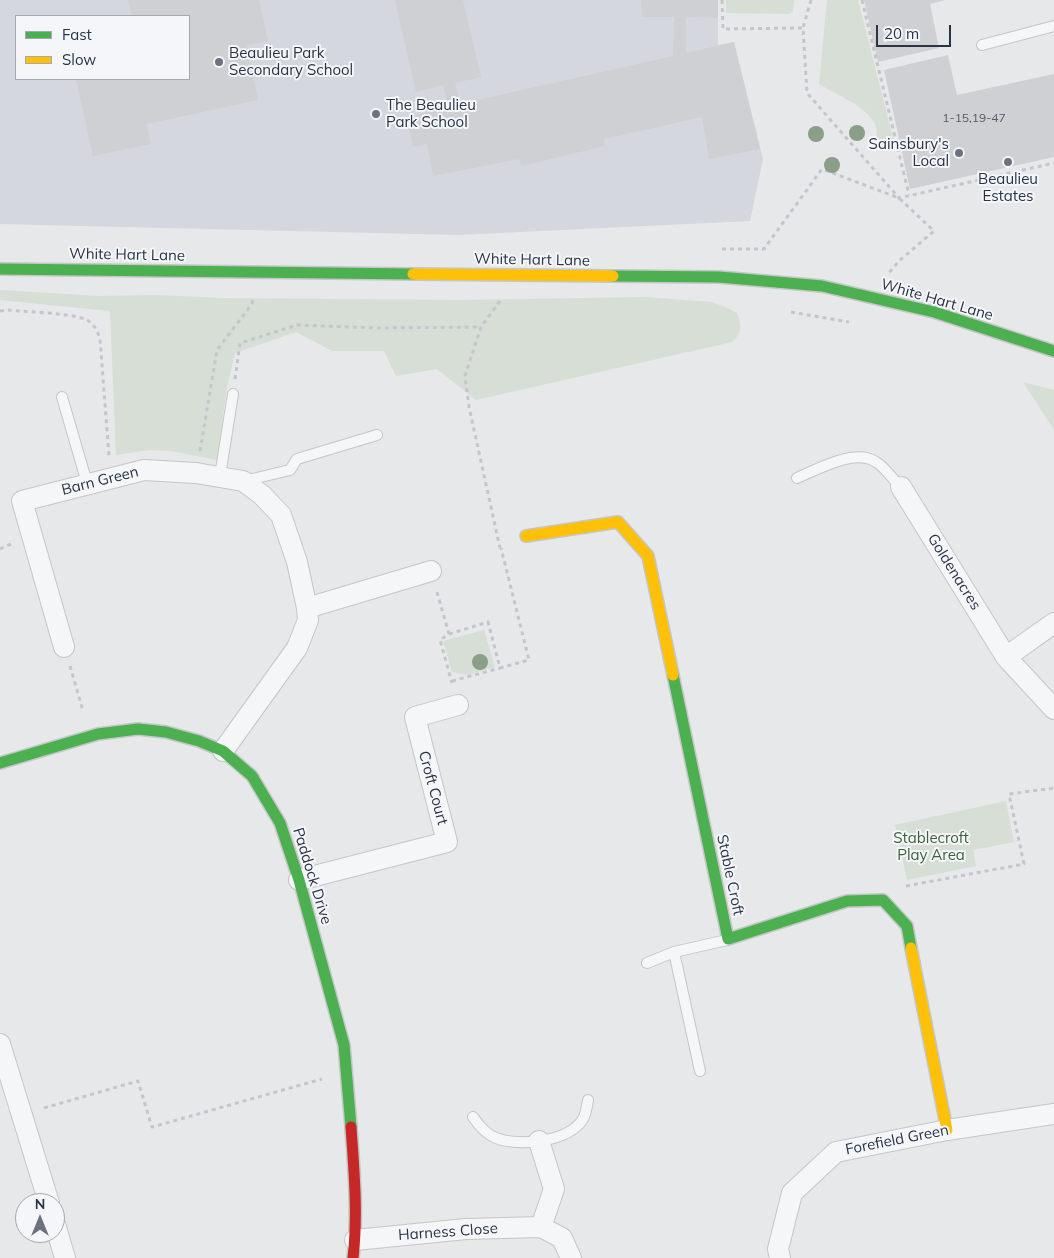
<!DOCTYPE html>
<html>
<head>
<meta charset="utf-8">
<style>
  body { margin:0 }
  #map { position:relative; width:1054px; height:1258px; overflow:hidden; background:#e6e8ea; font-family:Mulish,sans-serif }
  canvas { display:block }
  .legend { position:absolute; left:15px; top:15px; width:175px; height:65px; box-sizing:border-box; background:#f4f6f9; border:1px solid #a4a8b1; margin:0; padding:6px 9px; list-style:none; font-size:15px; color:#2b3445 }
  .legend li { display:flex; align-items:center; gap:10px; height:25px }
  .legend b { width:25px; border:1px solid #a4a8b1 }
  .north { position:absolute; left:15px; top:1193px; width:50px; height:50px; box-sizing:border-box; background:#f4f6f9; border:1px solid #a4a8b1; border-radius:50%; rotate:0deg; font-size:14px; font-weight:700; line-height:20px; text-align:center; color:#2b3445 }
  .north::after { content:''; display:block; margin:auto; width:18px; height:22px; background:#6c737f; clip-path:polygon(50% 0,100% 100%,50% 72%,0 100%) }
  .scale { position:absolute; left:876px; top:25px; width:75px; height:22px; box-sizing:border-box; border:2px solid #2b3445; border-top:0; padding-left:6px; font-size:15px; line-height:18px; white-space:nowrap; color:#2b3445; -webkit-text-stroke:4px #f4f6f9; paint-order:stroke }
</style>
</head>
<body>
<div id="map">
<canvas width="1054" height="1258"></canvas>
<ul class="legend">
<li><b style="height:6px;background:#4caf50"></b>Fast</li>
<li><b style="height:6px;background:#ffc107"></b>Slow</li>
</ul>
<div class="north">N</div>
<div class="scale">20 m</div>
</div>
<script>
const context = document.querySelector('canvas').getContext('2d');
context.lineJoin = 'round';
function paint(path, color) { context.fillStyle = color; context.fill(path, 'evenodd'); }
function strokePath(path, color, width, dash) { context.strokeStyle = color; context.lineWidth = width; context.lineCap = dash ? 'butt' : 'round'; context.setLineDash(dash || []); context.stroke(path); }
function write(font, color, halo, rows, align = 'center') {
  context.font = font + ' Mulish,sans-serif'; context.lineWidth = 4; context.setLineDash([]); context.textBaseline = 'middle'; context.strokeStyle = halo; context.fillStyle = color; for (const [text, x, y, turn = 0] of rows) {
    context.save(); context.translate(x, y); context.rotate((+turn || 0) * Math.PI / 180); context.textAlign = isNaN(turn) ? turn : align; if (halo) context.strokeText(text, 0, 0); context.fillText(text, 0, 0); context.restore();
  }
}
paint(new Path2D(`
  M0 0H718V45L734 42 763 159 750 221 458 235 0 224ZM16 16H189V79H16Z`), '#d4d7dd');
paint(new Path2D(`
  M726 0H794L793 11 790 14 726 13Z
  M827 0H858L895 146 886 149C871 141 881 133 874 122 862 104 837 95 819 84Z
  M0 290 98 296 157 295 221 298 461 300 644 297 712 302 725 307 737 313C742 326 742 333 732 342L476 400 437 369 396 376 384 351H332L296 332 235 353 227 387 217 460 171 451 149 450 116 455 110 311 0 300Z
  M1023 382 1054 390V430Z
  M484 630 495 667 467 675 452 672 443 641Z
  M1006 801 1014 842 973 850 976 866 907 880 895 825Z`), '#d6ded6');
paint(new Path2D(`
  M128 0H259L268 41 246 45 258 100 147 124 151 144 93 156 76 79H189V16H132Z
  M395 0H463L481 77 455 83 460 104 673 56 674 17H642L641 0H718V18L686 17V53L734 42 760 149 709 159 702 117 604 139 605 146 521 166 519 159 433 176 427 144 413 147 407 117 449 107 443 85 416 92Z
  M864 0H945L930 4 939 48 878 62Z
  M948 55 957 95 1054 74V157L910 189 884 70Z`), '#ced0d3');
const lane = new Path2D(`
  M982 45 1054 26
  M62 397 87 483
  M220 476 233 394
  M797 478C818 469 855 448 876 462 885 467 893 480 901 487
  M244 481 290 470 297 459 377 435
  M674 952 700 1071
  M647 963 674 952 727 940
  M473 1117C479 1126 486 1134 496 1138 519 1147 569 1142 583 1119 586 1114 587 1106 588 1100`);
const street = new Path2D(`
  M901 487 1006 657 1054 709
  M307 608 431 571
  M64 647 22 501 144 470 196 473 243 481 262 495 281 515 297 562 307 608 308 620 297 648 223 751
  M1006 657 1054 623
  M299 880 447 842 415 717 458 705
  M0 1044 49 1203
  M539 1141 554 1189 541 1227
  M55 1224 65 1258
  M355 1240 466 1229 541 1227 562 1238 571 1258
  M780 1258 778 1249 792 1193 836 1152 947 1130 1054 1114`);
const fast = new Path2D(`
  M0 269 413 274
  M613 276 719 277 822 286 934 312 1054 351
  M673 675 728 939 847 901 883 900 907 926 911 948
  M0 763 98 734 138 729 166 732 199 741 223 751 252 776 280 823 299 880 344 1045 351 1127`);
const slow = new Path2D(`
  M413 274 613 276
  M526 536 618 522 648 556 673 675
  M911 948 947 1130`);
const jam = new Path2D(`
  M351 1127C354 1170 358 1215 353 1258`);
strokePath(lane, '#c4c6c8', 12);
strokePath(street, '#c4c6c8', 22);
strokePath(fast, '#c4c6c8', 14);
strokePath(slow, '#c4c6c8', 14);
strokePath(jam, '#c4c6c8', 14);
strokePath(new Path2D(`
  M722 0 723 29 803 28
  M811 0 803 28 807 93 899 198 1054 163
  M862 0 909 195
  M722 249H764L822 169 899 198 934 231 899 261 887 275
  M500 301 481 327 465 376 469 407 500 548
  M0 311 8 310C27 312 73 313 87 320 94 324 98 332 100 339L109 456
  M791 312 849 322
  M235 379 240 343 297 325 378 328 481 327
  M200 451 217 350 252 304 253 298
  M0 549 11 544
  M437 592 449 634 440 640 452 683
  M449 634 488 622 500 668 529 660 501 548
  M70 666 83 711
  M452 681 500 668
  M906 886 1024 864 1009 794 1054 788
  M44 1108 138 1081 152 1127 322 1079`), '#c5c6ca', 3, [4, 4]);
strokePath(lane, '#f5f6f7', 10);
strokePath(street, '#f5f6f7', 20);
strokePath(fast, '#4caf50', 11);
strokePath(slow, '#ffc107', 11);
strokePath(jam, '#c62828', 11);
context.fillStyle = '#8a9e88';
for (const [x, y] of [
  [857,133],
  [816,134],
  [832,165],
  [480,662]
]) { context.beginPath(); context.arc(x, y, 8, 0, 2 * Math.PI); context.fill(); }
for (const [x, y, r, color] of [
  [219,62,5,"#6c737f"],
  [376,114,5,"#6c737f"],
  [959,153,5,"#6c737f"],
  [1008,162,5,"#6c737f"]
]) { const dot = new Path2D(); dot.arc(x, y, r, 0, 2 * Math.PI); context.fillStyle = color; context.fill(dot); strokePath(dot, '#f4f6f9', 2); }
write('12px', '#545c69', null, [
  ["1-15,19-47",974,118]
]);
write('15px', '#2b3445', '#f4f6f9', [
  ["Beaulieu Park",229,53],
  ["Secondary School",229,70],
  ["The Beaulieu",386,105],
  ["Park School",386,122],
  ["Sainsbury's",949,144,"right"],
  ["Local",949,161,"right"],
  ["Beaulieu",1008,179,"center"],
  ["Estates",1008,196,"center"]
], 'left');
write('15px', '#2b3445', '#f4f6f9', [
  ["White Hart Lane",127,255,1],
  ["White Hart Lane",532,260,1],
  ["White Hart Lane",937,300,16],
  ["Barn Green",100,481,-14],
  ["Goldenacres",954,572,58],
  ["Croft Court",433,788,75],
  ["Stable Croft",730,875,78],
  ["Paddock Drive",312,876,73],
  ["Forefield Green",897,1140,-11],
  ["Harness Close",448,1232,-4]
]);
write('15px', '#3f6138', '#f4f6f9', [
  ["Stablecroft",931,838],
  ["Play Area",931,855]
]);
</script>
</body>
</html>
